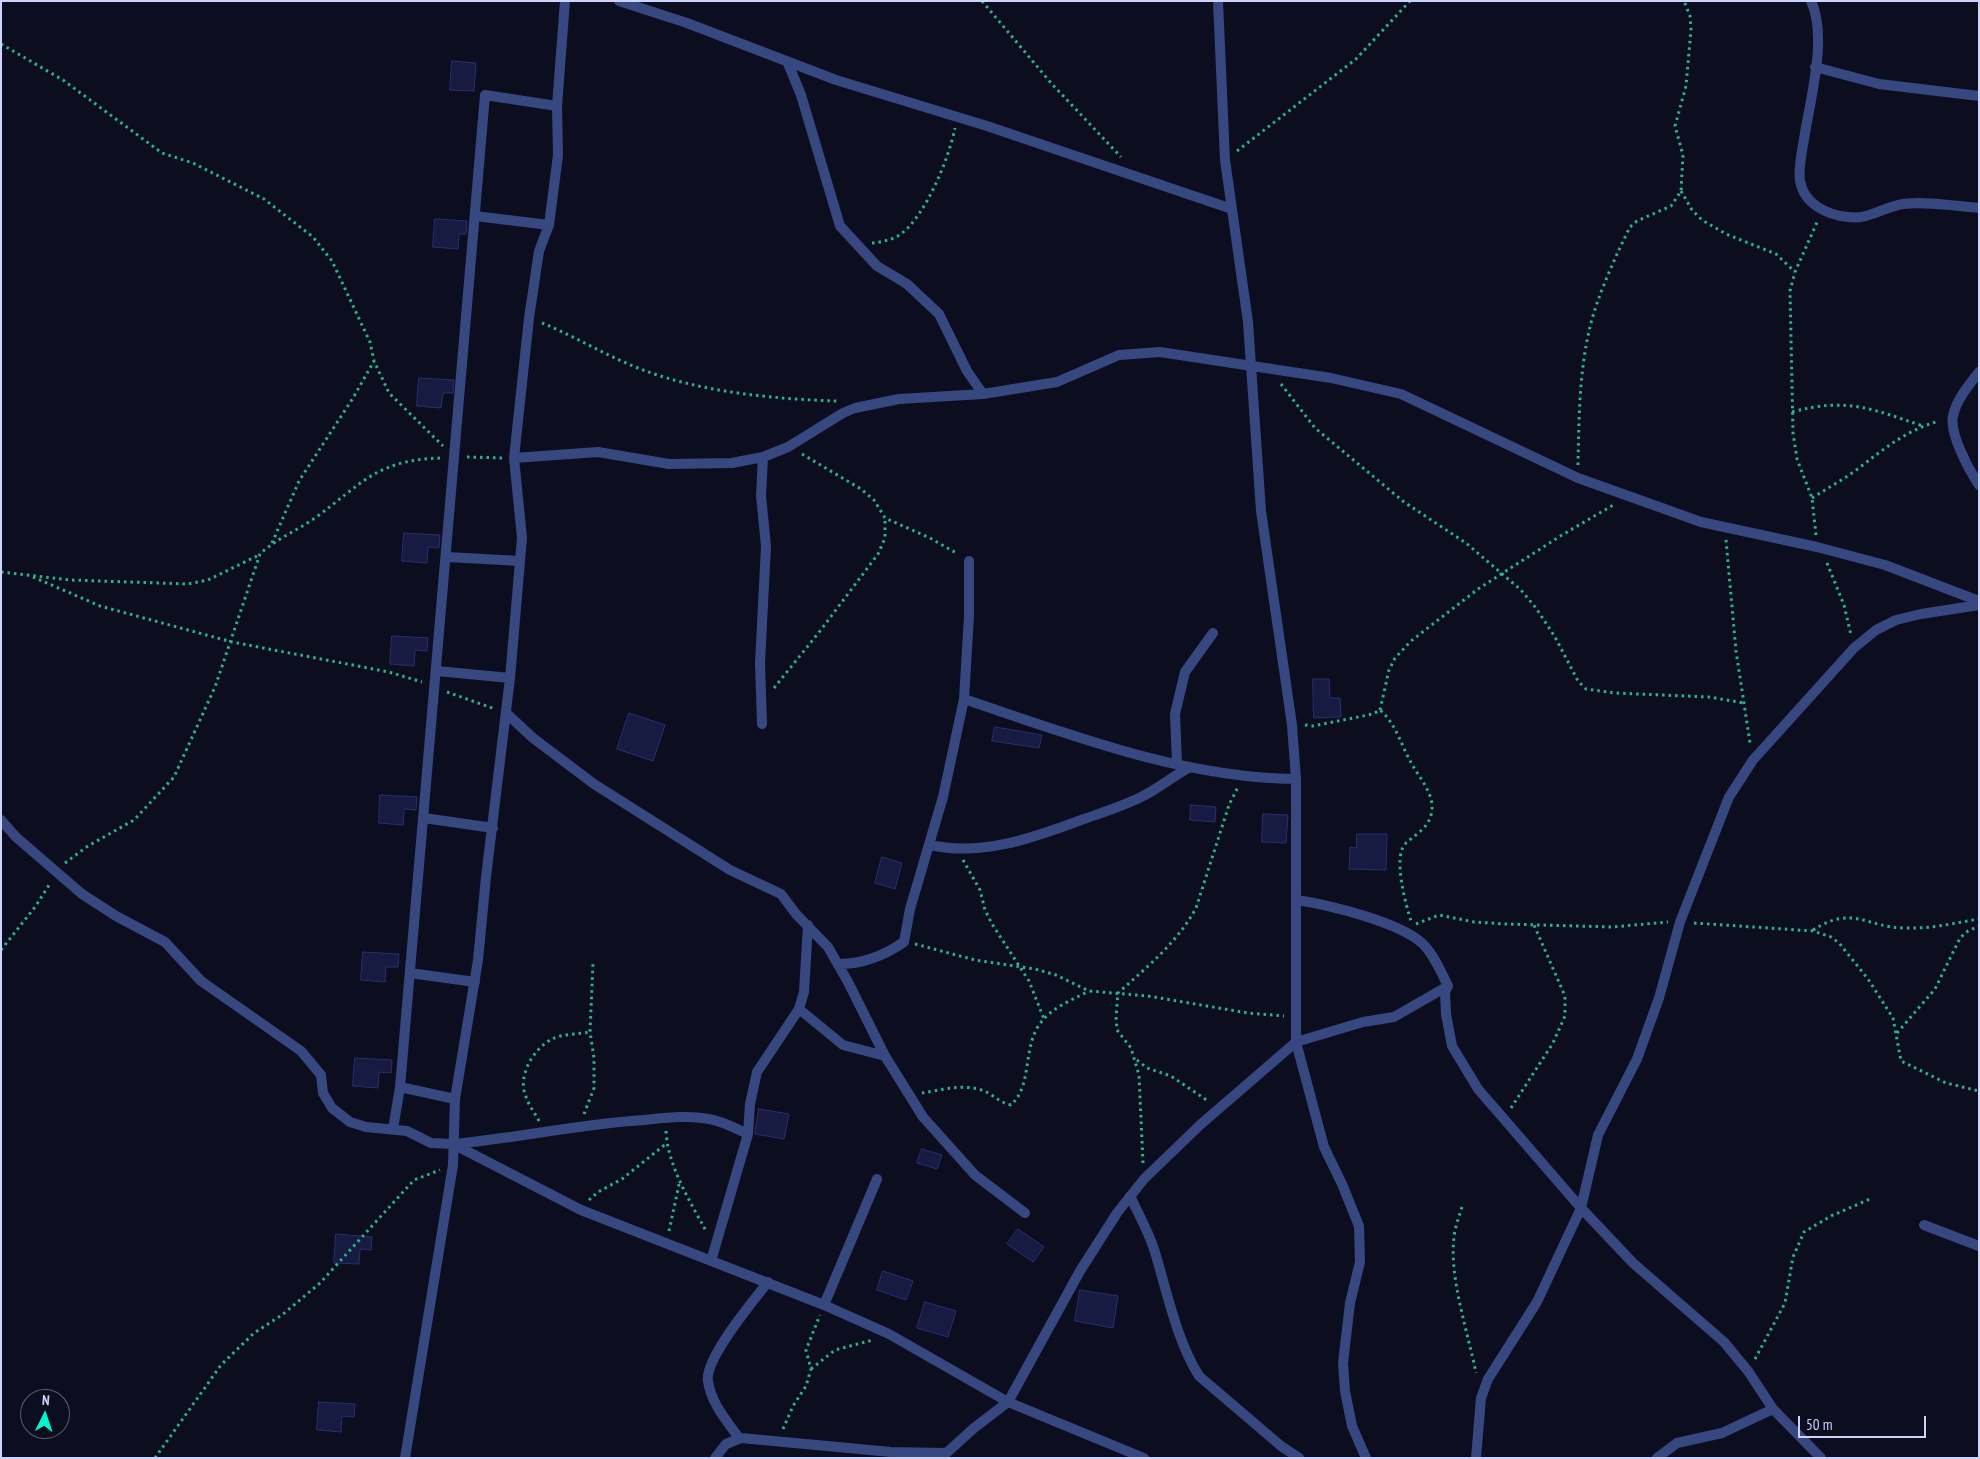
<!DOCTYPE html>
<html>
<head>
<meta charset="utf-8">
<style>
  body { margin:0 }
  #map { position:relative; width:1980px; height:1459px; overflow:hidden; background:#0c0e20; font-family:"PT Sans Narrow",sans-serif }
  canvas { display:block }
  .frame { position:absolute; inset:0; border:2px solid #ccd3ff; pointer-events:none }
  .north { position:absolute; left:20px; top:1389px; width:50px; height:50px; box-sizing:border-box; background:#0c0e20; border:1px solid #595d79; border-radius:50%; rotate:4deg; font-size:14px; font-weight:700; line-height:20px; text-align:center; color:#ccd3ff }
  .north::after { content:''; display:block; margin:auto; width:18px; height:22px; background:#00f7cf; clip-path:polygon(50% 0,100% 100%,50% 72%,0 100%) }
  .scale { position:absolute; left:1798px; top:1416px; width:128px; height:22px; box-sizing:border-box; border:2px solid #ccd3ff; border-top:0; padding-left:6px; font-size:15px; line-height:18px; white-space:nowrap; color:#ccd3ff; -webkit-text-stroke:4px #0c0e20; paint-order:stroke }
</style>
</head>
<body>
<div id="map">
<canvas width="1980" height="1459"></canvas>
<div class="frame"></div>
<div class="north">N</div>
<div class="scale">50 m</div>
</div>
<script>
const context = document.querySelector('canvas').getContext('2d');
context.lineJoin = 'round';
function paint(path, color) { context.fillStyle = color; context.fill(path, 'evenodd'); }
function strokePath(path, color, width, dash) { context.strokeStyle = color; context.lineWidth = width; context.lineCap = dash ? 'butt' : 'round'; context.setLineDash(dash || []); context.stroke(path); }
const building = new Path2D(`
  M452 61 476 63 474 91 450 90Z
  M435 219 467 221 466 234H459L458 249 433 247Z
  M419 378 454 380 453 393H443L441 408 417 406Z
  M404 533 440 535 439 548 428 547 427 563 402 561Z
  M392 636 428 638 427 651 415 650 414 666 390 664Z
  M1313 679H1329L1330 698H1340L1341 717 1314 718Z
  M629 713 665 725 653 761 617 749Z
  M995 727 1042 735 1039 748 992 741Z
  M380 795 417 797 416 810 404 809 403 825 379 823Z
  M1191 805 1216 807 1215 822 1190 820Z
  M1263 814 1288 815 1286 843 1262 842Z
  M1357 834H1387L1386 870 1349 869 1350 847 1356 848Z
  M882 857 902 863 895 889 875 883Z
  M363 952 399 954 398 967H386L385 982 361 980Z
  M355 1058 392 1060 391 1073 379 1072 378 1088 353 1086Z
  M759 1109 789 1114 784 1139 755 1134Z
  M922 1149 942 1155 937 1169 917 1163Z
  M1018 1229 1044 1247 1033 1262 1007 1244Z
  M336 1234 372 1237 371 1250 360 1249 359 1264 334 1263Z
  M883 1271 913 1281 906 1300 877 1290Z
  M1080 1290 1118 1296 1113 1328 1075 1321Z
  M925 1302 956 1311 948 1337 917 1328Z
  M319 1402 355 1404 354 1417 342 1416 341 1432 317 1430Z`);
paint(building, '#181b41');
strokePath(building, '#2a2e6e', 1);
strokePath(new Path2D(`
  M982 1 1051 83 1121 157
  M1 44 63 80 162 153 193 163 264 199 313 237 332 261 370 342 374 361 389 393 443 446
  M1237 151 1356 59 1410 1
  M1681 191 1692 210 1702 220 1726 234 1776 254 1795 272
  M872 243C882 242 892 240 901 234 926 215 949 158 955 128
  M542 323C574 336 605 355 638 368 698 392 773 399 837 401
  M1281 384 1315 428 1404 502 1466 543 1521 590 1536 608 1555 637 1578 681 1586 689 1615 693 1709 697 1744 703
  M1792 412C1847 397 1872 409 1923 426
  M802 454 861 489 874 500 885 518 930 538 958 554
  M467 457 503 458
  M1578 465C1579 420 1579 372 1590 327 1597 297 1616 255 1630 227L1637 221 1671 206 1681 191 1683 155 1675 126 1686 86 1691 29 1690 16 1684 1
  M1812 498C1828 488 1844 479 1859 468 1885 448 1907 430 1939 421
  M1816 535 1812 498 1797 459 1793 433 1790 291 1795 272 1818 220
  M1726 540 1736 651 1750 743
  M272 543 299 481 353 398 374 361
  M1827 563 1844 605 1851 635
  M1 572 70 580 188 584 208 580 259 555
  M33 577 100 606 232 642 389 672 422 682
  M774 688 820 631 878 554 885 538V518
  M447 692 495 709
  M1380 710 1389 670 1395 658 1411 641 1478 589 1562 535 1615 504
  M1305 725 1313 726 1373 714 1380 710C1396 723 1402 748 1413 766 1419 776 1426 785 1430 796 1432 802 1433 808 1431 815 1428 828 1415 835 1406 843 1392 856 1406 905 1411 921
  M963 860 980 890 985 910 992 924 1029 981 1044 1019
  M65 863 88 846 134 820 174 777 215 687 260 554C276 539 296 531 315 518 363 483 376 460 441 458
  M1694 923 1813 931 1831 937 1839 943 1868 979 1893 1018 1901 1061 1946 1083 1979 1091
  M1416 924 1439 915 1474 922 1506 924 1612 927 1668 922
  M1813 930C1854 904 1866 928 1906 928 1930 929 1955 923 1979 919
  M915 944 975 960 1035 969 1056 975 1089 991 1148 996 1248 1013 1284 1016
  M1 950 35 907 51 882
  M1897 1033 1935 989 1960 938 1968 931 1979 926
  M1137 1060 1147 1068 1171 1076 1208 1101
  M922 1093C941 1090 965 1083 984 1091 994 1095 1000 1103 1011 1105 1034 1084 1021 1044 1043 1020 1055 1006 1074 999 1089 991
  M1511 1108 1553 1043 1565 1016V996L1534 925
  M584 1114 594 1088V1058L590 1032 593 963
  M539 1121C535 1113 529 1106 526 1097 517 1076 533 1049 552 1039 562 1034 578 1034 590 1032
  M666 1131C668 1167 690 1201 706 1231
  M1143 1163 1139 1075 1131 1048 1117 1030 1116 1017 1118 993C1147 967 1177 943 1196 908L1229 805 1238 787
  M589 1200 598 1192 622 1179 667 1143
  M1462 1207C1459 1217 1455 1227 1454 1237 1449 1278 1468 1332 1476 1373
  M669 1231 680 1180
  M1755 1359 1785 1303 1793 1257 1804 1232 1831 1216 1870 1199
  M811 1369 835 1350 873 1340
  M783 1429 793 1406 806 1386 811 1369 806 1350 820 1315
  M155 1458 221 1365 254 1333 282 1315 320 1283 414 1180 440 1170`), '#2cb388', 3, [2.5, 4]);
strokePath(new Path2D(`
  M619 1 687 23 836 80 987 126 1232 209
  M1218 1 1225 160 1248 322 1261 511 1292 725 1296 779V1042L1324 1147 1342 1184 1359 1226 1360 1262 1350 1303 1343 1363 1345 1391 1352 1426 1366 1458
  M1811 1C1828 37 1810 100 1804 139 1802 152 1798 168 1800 181 1804 204 1827 215 1848 217 1869 220 1883 207 1903 204 1927 201 1955 206 1979 208
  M787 61 801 95 840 226 877 266 907 284 939 314 967 371 983 394
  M1815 67 1879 84 1979 96
  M475 216 549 225
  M1979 372C1969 385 1956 400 1953 416 1949 433 1969 470 1979 485
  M514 458 598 452 669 464 732 463 763 457 788 447 843 413 855 408 899 399 983 394 1057 382 1119 355 1160 352 1331 378 1401 394 1578 478 1701 522 1817 547 1885 565 1979 601
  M447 557 520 561
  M437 671 510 678
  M964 699C1071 735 1183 778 1296 779
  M506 713 533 738 594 784 730 870 781 894 796 914 828 947 848 982 885 1056 923 1117 975 1175 1025 1213
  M762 724 760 663 766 546 761 496 763 457
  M1177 763 1175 714 1185 672 1213 633
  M424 818 493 828
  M1 820 16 837 82 894 116 916 165 942 201 981 301 1051 321 1075 323 1093 332 1108 350 1122 366 1127 407 1131 431 1143 453 1144 581 1210 824 1305 889 1334 1008 1402 1144 1458
  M930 845C983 857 1035 837 1084 819 1104 812 1123 806 1141 797 1158 789 1173 776 1190 767
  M1297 900C1329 905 1400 922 1423 944 1434 955 1441 972 1448 986L1445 992 1446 1014 1452 1046 1478 1089 1581 1208 1633 1263 1724 1342 1748 1371 1773 1409 1821 1458
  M839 964C862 964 885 955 904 942L910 909 943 797 964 699 969 616V561
  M410 973 475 982
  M799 1009 843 1045 885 1056
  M400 1087 455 1099
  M393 1129 400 1087 485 95 557 106
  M454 1144C518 1138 580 1124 644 1120 665 1118 687 1115 709 1119 722 1121 735 1128 748 1134
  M1130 1196C1138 1213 1148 1231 1154 1249 1167 1291 1176 1339 1199 1376L1281 1446 1299 1458
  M1924 1225 1979 1246
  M711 1261 748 1134 750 1104 757 1072 799 1009 804 992 808 925
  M824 1305 877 1179
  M739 1438C726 1420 711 1403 708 1381 704 1359 754 1300 768 1282
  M405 1458 453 1165 455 1099 478 960 486 877 510 678 522 538 514 458 529 318 539 251 549 225 558 155 557 106 565 1
  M715 1458 726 1444 741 1438 891 1452 945 1453
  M941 1458 974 1428 1008 1402 1080 1271 1117 1213 1144 1179 1200 1125 1296 1042 1363 1022 1394 1017 1448 986
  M1476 1458 1481 1398 1488 1379 1537 1302 1581 1208 1598 1135 1637 1059 1659 998 1680 922 1729 797 1753 760 1854 648 1876 630 1896 620 1921 614 1979 605
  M1657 1458 1677 1443 1722 1433 1773 1409`), '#374780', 10);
</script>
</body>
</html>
